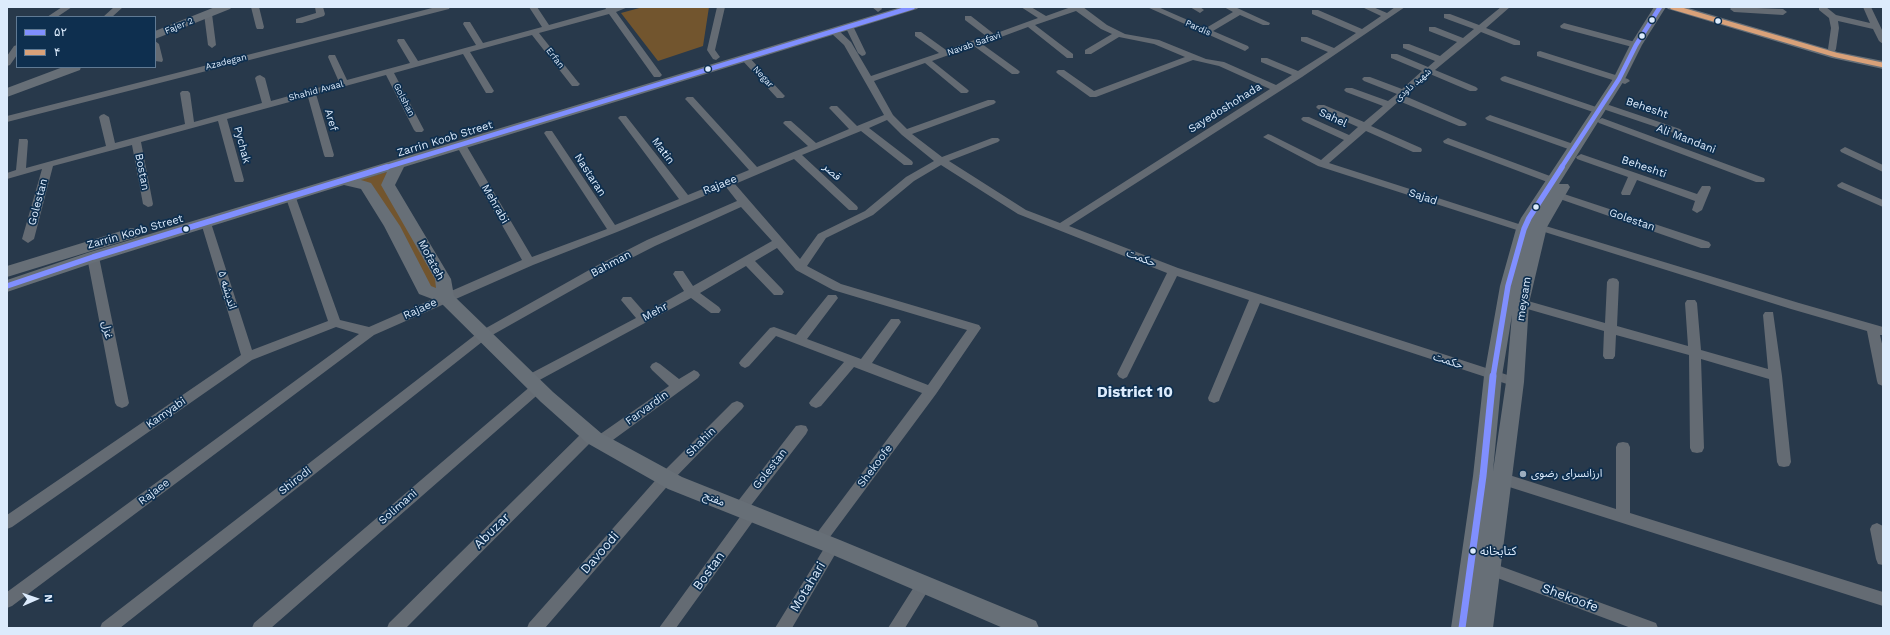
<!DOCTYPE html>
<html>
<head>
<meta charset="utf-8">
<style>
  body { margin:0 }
  #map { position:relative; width:1890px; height:635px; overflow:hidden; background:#28394b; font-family:"Work Sans",sans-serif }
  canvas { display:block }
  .frame { position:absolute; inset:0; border:8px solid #dcebfc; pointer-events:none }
  .legend { position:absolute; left:16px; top:16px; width:140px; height:52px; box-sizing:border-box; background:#0e2f4f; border:1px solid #607a94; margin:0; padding:5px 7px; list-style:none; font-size:12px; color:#dcebfc }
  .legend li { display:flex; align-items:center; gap:8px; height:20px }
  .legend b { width:20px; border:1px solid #607a94 }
  .north { position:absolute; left:16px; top:579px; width:40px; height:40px; -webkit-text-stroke:3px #0e2f4f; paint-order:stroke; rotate:88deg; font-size:11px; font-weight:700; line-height:16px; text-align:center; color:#dcebfc }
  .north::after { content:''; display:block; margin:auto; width:14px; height:18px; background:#dcebfc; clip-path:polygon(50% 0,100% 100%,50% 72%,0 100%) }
</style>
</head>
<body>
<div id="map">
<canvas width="1890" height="635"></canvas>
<div class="frame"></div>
<ul class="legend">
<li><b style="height:5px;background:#808fff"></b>۵۲</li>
<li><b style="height:5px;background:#d9a179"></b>۴</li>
</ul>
<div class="north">N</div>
</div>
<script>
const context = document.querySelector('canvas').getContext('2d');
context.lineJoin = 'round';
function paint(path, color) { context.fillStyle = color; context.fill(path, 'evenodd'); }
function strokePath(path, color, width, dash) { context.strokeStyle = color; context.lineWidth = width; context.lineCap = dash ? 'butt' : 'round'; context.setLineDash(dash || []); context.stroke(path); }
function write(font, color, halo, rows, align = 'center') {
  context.font = font + ' "Work Sans","Noto Sans Arabic",sans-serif'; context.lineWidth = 3.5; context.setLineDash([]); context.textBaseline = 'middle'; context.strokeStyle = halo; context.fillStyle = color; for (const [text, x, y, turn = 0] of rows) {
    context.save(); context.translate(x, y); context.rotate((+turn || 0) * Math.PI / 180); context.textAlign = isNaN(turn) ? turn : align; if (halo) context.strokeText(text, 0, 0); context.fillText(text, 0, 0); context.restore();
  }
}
paint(new Path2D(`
  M643 7H709L703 46 658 61 621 13Z
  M390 171 384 185 439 282 442 291 429 288 359 180Z`), '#72552e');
paint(new Path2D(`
  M62 7H72L57 17H47Z
  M114 7H123L112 17H103Z
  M251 7H259L264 27 263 29H257L256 27Z
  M315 7H323L325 14 324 16 302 23H296V19L316 13Z
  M436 7H450L449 9 7 122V116Z
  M529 7H537L549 25 606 9 605 7H628L616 12 662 75 660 77H654L609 14 539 33 578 82 580 84 578 86H572L532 35 470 52 494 91 492 93H486L463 54 394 73 424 130 422 132H416L414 130 386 75 316 94 334 155 333 157H325L324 155 308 97 227 119 244 180 243 182H235L234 180 218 121 141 142 153 204 152 206 148 207 143 204 132 145 53 166 34 239 28 243 22 239 42 169 7 179V173L16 170 19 139H27L28 141 26 168 106 146 99 117 101 115 104 114 109 117 115 143 185 124 180 93 182 91H188L190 93 194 122 262 103 255 78 257 76 260 75 265 78 271 101 339 82 328 57 329 55H335L347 80 410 63 397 41 398 39H404L418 61 476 45 463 24 464 22H470L483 43 542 27Z
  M717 7H725L715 50 720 57 716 60 713 59 707 50Z
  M872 7H881L882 9 878 12Z
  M1021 7H1031L1046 16 1071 7H1083L1107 25 1125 34 1159 40 1206 59 1224 62 1276 85 1292 75 1261 62V58H1267L1298 71 1328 52 1301 41V37H1307L1334 48 1356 33 1312 14V10H1318L1362 29 1381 16 1362 7H1373L1387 13 1395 7H1405L1302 77 1069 226 1178 268 1520 379 1521 382 1520 385 1515 387 1510 385 1260 303 1220 398 1219 401 1214 403 1209 401 1208 398 1249 300 1177 276 1127 377 1123 379 1119 377 1117 374 1167 273 1018 214 941 165 914 181 873 215 826 238 807 266 841 284 979 325 981 328 936 394 824 545 819 547 814 545 812 541 814 537 922 393 854 367 821 406 816 408 811 406 809 403 811 400 844 362 776 336 749 366 745 368 741 366 739 363 741 360 770 328 774 327 796 335 828 295H836L838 298 807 339 861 359 891 319H899L901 322 899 325 872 363 928 385 967 330 833 290 796 270 777 248 755 261 782 289 784 292 782 295H774L746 266 700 293 719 307 721 310 719 313H711L691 298 534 383 529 385 524 383 523 380 524 377 636 318 621 300 623 297H631L645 313 684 291 673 274 675 271H683L693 286 772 241 741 207 655 246 606 271 487 338 120 628H100L102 623 479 332 598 265 647 240 737 201 726 187 617 232 533 265 374 335 12 606 7 608V592L359 334 336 327 252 360 12 527 7 529V515L241 355 201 223 202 221 206 220 211 223 252 350 328 321 286 198 291 195 296 198 340 320 369 327 522 260 456 145 457 143 461 142 466 145 532 257 607 229 544 133 546 131H552L615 225 679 199 620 120 618 118 620 116H626L688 195 749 170 687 101 685 99 687 97H693L757 167 808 146 785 125 783 123 785 121H791L816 143 849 129 831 110 829 108 831 106H837L857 126 884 115 844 45 831 33V29H837L851 42 871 76 939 53 915 36V32H921L946 50 986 36 965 20V16H971L994 34 1038 18ZM1076 11 1101 29 1112 34 1085 50V54H1091L1119 37 1154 44 1185 57 1094 91 1064 70H1058L1056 72 1058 74 1090 97H1096L1193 60 1219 66 1270 89 1060 223 1026 210 949 161 998 142 1000 140 998 138H992L942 157 912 134 994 104 996 102 994 100H988L907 129 893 115 874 81 925 63 961 93H967L969 91 967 89 932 61 974 46 1012 74H1018L1020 72 1018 70 982 44 1028 27 1067 58H1073V54L1035 25ZM887 120 902 135 934 161 906 177 865 211 818 234 800 259 735 184 794 159 849 210H857L858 208 857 206 802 155 861 131 904 165H912L913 163 912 161 869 128Z
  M1147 7H1158L1206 28 1233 12 1224 7H1235L1270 23 1269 25H1263L1240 15 1213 31 1248 46 1249 48 1245 51Z
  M1190 7H1200L1204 10 1200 13Z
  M1501 7H1510L1486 28 1520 41V45H1514L1481 32 1435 70 1476 87 1478 89 1476 91H1470L1430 74 1405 96 1465 122 1467 124 1465 126H1459L1399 101 1371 126 1421 148 1422 150 1421 152H1413L1366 131 1329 163 1528 227 1529 229 1528 231H1520L1318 166 1263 137 1268 134 1271 135 1321 160 1344 140 1303 121 1301 119 1303 117H1309L1349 135 1358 127 1318 109 1316 107 1318 105H1324L1364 122 1383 106 1346 92 1344 90 1346 88H1352L1388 101 1397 94 1364 81 1362 79 1364 77H1370L1402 89 1422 71 1391 58V54H1397L1428 67 1435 61 1403 48V44H1409L1440 56 1457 42 1429 31V27H1435L1463 38 1474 29 1444 18V14H1450L1479 25Z
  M1732 7 1783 9 1787 12 1783 15 1734 12 1730 9Z
  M1819 7H1826L1836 15 1870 23 1863 7H1871L1883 32V44L1879 41 1873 29 1838 21 1839 28 1836 49 1835 51H1829L1828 49 1831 28 1829 18 1819 10Z
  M208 11 212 14 216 45 212 48 208 45 204 14Z
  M849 23 853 26 866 53 865 55 862 56 858 53 845 26Z
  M1564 23 1639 43 1640 45 1636 48 1561 28 1560 26Z
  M155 41 159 44 163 60 162 62 155 61Z
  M17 45V55L10 65 7 66V56L14 46Z
  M1540 51 1628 79 1630 81 1625 84 1622 83 1537 56V52Z
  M745 55 748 56 783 94 785 96 783 98H777L742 60V56Z
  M1505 76 1602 109 1604 111 1602 113H1596L1502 81 1500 79 1502 77Z
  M1609 105 1680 129 1682 131 1680 133H1674L1606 110 1604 108 1606 106Z
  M1490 115 1579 146 1580 148 1575 151 1571 150 1487 120 1485 118Z
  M1602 118 1764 178 1765 180 1764 182H1756L1599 123 1597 121Z
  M1448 138 1558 179 1559 181 1558 183H1550L1444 143 1443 141Z
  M1845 147 1883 165V172L1841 152 1840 150Z
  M1581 154 1697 194 1702 186H1710L1711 188 1702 210 1697 213 1692 210 1695 201 1637 180 1630 195H1622L1621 193 1628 177 1577 159 1576 157Z
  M1842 182 1883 200V207L1838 187 1837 185Z
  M1558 192 1709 242 1711 245 1709 248H1701L1554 197 1553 195 1554 193Z
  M1539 224 1799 303 1883 327V335H1880L1883 348V386L1878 384 1877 381 1867 331 1791 309 1535 229 1534 227 1535 225Z
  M93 253 99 257 129 403 127 406 122 408 117 406 115 403 87 257Z
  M1613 278 1617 279 1619 282 1617 326 1688 346 1685 303 1687 300H1695L1697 303 1701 350 1768 369 1763 315 1765 312H1773L1782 376 1791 462 1789 466 1784 467 1779 466 1777 462 1769 379 1701 359 1704 448 1702 452 1697 453 1692 452 1690 448 1689 355 1616 335 1615 356 1613 359H1605L1603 356 1604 331 1517 306 1515 303 1517 300 1521 299 1605 323 1607 282 1609 279Z
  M656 362 660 364 679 379 694 370 698 372 700 375 698 378 606 445 601 446 596 445 594 441 596 437 669 386 652 370 650 367 652 364Z
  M537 383 542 385 543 388 542 391 271 628H252L254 623 532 385Z
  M737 401 742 403 744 406 742 409 671 482 545 628H527L529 623 661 474 732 403Z
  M801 425 806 426 808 430 806 434 749 508 756 509 758 513 756 517 676 628H659L742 514 735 513 733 509 735 505 796 426Z
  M590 429 595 430 597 434 595 438 406 628H387L389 623 585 430Z
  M1623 442 1628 443 1630 447V513L1883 592V606L1503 485 1498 483 1496 479 1498 475 1503 473 1616 509V447L1618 443Z
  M1877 523 1883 526V565L1878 564 1876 559 1870 529 1872 525Z
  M833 540 838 542 840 546 792 628H775L828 542Z
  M1489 562 1656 623 1658 628H1631L1484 573 1482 568 1484 563Z
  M924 577 929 579 932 584 905 628H888L919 579Z`), '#646b73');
paint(new Path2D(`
  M215 7H232L230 9 155 39V31Z
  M901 7H919L917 9 404 167 395 185 451 279 454 296 553 392 601 433 682 477 840 540 1036 621 1039 628H1003L826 552 668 489 587 443 541 402 440 302 419 294 384 226 361 189 344 185 99 261 7 292V280L87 253ZM387 172 381 185 435 279 436 288 431 286 400 226 371 183 361 180Z
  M1654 7H1666L1642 45 1625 79 1559 184H1568L1570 187 1547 227 1529 303 1524 382 1493 628H1451L1473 476 1484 376 1500 286 1516 229 1521 218 1613 79 1630 45ZM1512 315 1506 382 1493 471 1502 376Z
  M1666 7H1685L1838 52 1883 61V69L1832 58 1668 9Z
  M63 67H81L80 70 7 97V88Z
  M131 228 137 229 139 233 137 237 7 277V266Z`), '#676f77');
strokePath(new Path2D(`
  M384 168 913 7
  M1561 168 1619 79 1636 45 1660 7`), '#808fff', 4.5);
strokePath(new Path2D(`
  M7 286 93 257 387 167
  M1493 377 1508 286 1524 229 1529 218 1562 167`), '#808fff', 5.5);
strokePath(new Path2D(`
  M1462 628 1483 476 1493 376`), '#808fff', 7);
strokePath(new Path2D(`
  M1672 7 1836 55 1883 65`), '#d9a179', 4.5);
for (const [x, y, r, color] of [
  [1652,20,3.5,"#dcebfc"],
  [1718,21,3.5,"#dcebfc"],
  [1642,36,3.5,"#dcebfc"],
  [708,69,3.5,"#dcebfc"],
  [1536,207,3.5,"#dcebfc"],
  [186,229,3.5,"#dcebfc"],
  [1523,474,4,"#9dadbe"],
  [1473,551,3.5,"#dcebfc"]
]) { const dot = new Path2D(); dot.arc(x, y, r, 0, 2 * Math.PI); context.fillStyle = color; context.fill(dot); strokePath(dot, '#0e2f4f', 1.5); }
write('9px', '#dcebfc', '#0e2f4f', [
  ["Fajer 2",179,26,-22],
  ["Pardis",1198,28,24],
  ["Navab Safavi",974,44,-19],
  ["Erfan",555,58,52],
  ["Azadegan",226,62,-14],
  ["Negar",763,77,47],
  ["شهید داودی",1413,85,-41],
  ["Shahid Avaal",316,91,-15],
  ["Golshan",404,100,63]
]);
write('11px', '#dcebfc', '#0e2f4f', [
  ["Sayedoshohada",1225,108,-32],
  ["Behesht",1647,108,19],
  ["Sahel",1333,118,25],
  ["Aref",331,120,74],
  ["Zarrin Koob Street",445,139,-17],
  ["Ali Mandani",1686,139,21],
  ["Pychak",242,145,75],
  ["Matin",663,151,53],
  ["Beheshti",1644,167,19],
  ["Bostan",142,172,79],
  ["قصر",832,172,42],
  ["Nastaran",590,175,57],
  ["Rajaee",720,185,-22],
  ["Sajad",1423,197,18],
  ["Golestan",38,202,-75],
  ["Mehrabi",495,204,60],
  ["Golestan",1632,220,19],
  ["Zarrin Koob Street",135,232,-16],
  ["حکمت",1141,258,21],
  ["Mofateh",431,260,62],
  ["Bahman",611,264,-28],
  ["اندیشه ۵",227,290,73],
  ["meysam",1524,299,-81],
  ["Rajaee",420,309,-24],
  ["Mehr",655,312,-29],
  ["غزل",107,330,79],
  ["حکمت",1448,361,18],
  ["Farvardin",647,408,-36],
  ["Kamyabi",166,413,-35],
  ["Shahin",701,442,-45],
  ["Shekoofe",875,466,-53],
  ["Golestan",770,469,-52],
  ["Shirodi",295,481,-38],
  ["Rajaee",154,492,-37],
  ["مفتح",714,499,22],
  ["Solimani",398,507,-41]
]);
write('11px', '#dcebfc', '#0e2f4f', [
  ["ارزانسرای رضوی",1531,474]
], 'left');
write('12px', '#dcebfc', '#0e2f4f', [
  ["کتابخانه",1480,551]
], 'left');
write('13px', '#dcebfc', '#0e2f4f', [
  ["Abuzar",492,531,-45],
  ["Davoodi",600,553,-49],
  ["Bostan",709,571,-54],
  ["Motahari",808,587,-59],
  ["Shekoofe",1570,598,20]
]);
write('bold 15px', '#dcebfc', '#0e2f4f', [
  ["District 10",1135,393]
]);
</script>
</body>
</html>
